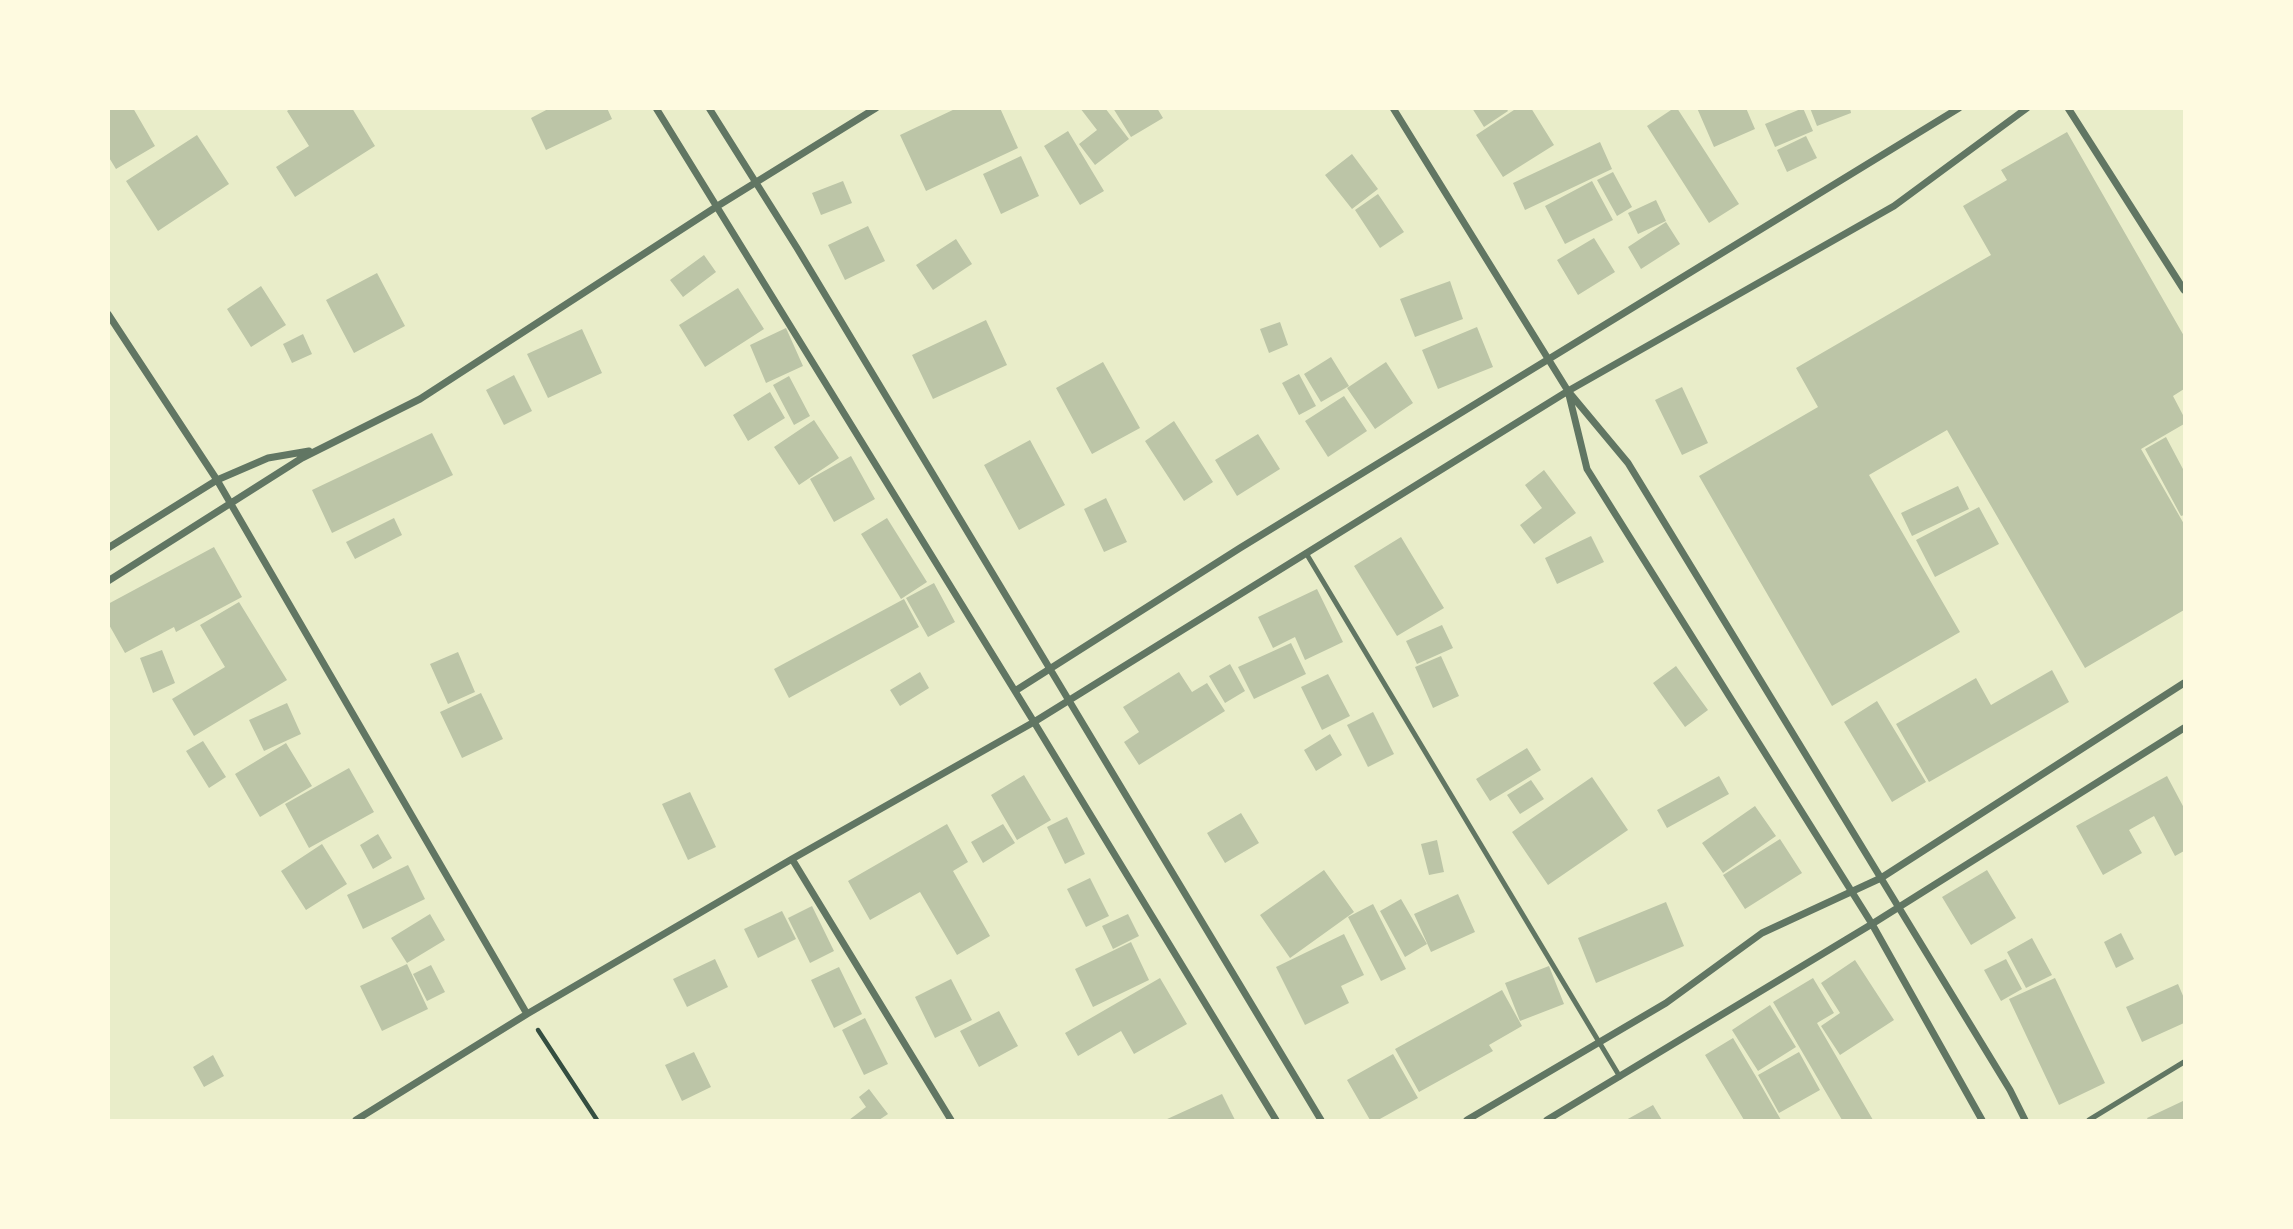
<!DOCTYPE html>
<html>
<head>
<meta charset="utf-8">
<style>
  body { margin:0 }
  #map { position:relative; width:2293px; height:1229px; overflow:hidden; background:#e9edc9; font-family:Commissioner,sans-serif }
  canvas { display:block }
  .frame { position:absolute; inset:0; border:110px solid #fefae0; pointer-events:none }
</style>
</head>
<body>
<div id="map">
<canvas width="2293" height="1229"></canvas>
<div class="frame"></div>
</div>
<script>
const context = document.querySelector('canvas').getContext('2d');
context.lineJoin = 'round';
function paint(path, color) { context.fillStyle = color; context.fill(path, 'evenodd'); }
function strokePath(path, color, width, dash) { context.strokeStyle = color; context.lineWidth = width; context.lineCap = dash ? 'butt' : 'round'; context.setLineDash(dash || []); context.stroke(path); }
paint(new Path2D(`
  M108 108H133L155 146 116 169 108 156Z
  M291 108H352L375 146 295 197 276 167 309 146 287 111Z
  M550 108H607L612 119 546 150 531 118Z
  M957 108H1000L1018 148 926 191 900 135Z
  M1080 108H1105L1129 139 1095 165 1079 144 1097 130Z
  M1113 108H1157L1163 118 1131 137Z
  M1472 108H1506L1508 111 1484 127Z
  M1517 108H1531L1554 145 1503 177 1476 135Z
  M1674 108H1677L1739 204 1709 223 1647 126Z
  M1697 108H1746L1755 129 1714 147Z
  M1803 108 1813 131 1775 147 1765 124Z
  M1810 108H1850L1851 113 1817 126Z
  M1068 131 1104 191 1080 205 1044 146Z
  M2067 132 2184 336V389L2173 396 2184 417V424L2141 449 2184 524V610L2085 668 1947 430 1869 475 1960 632 1832 706 1699 476 1818 407 1796 368 1991 255 1963 206 2007 180 2001 170Z
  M197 135 229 184 158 231 126 181Z
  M1806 136 1817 158 1787 172 1777 150Z
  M1600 142 1612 169 1525 210 1513 183Z
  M1352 154 1378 189 1352 209 1325 175Z
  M1021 156 1039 196 1001 214 983 174Z
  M1613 172 1632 207 1617 216 1597 180Z
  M843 181 852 203 821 215 812 193Z
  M1592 181 1613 220 1565 244 1545 206Z
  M1378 194 1404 232 1380 248 1355 210Z
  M1656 200 1666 221 1638 234 1628 213Z
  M1666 222 1680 244 1641 269 1628 247Z
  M868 226 885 261 845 280 828 245Z
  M1594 238 1615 272 1578 295 1557 260Z
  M956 239 972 264 933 290 916 265Z
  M704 255 716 272 683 297 670 280Z
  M377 273 405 326 354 353 326 300Z
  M1450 281 1463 319 1415 337 1400 299Z
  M261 286 286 325 251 347 227 309Z
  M738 288 764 329 705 367 679 325Z
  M986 320 1007 365 933 399 912 355Z
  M1280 322 1288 345 1269 353 1260 329Z
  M1477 327 1493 367 1438 389 1422 350Z
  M786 328 803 366 766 383 750 345Z
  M582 329 602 373 548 398 527 354Z
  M303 334 312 354 292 363 283 344Z
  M1331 357 1349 386 1321 402 1304 374Z
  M1103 362 1140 428 1092 454 1056 388Z
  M1386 362 1413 403 1375 429 1347 388Z
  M1299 374 1316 406 1299 415 1282 383Z
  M514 375 532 411 504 425 486 390Z
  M789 376 810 416 794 425 773 385Z
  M1682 387 1708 443 1682 455 1655 400Z
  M770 392 785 418 748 441 733 415Z
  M1344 396 1367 431 1328 457 1305 421Z
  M814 420 839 458 799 485 774 447Z
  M1174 421 1213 482 1184 501 1145 441Z
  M432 433 453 475 332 533 312 490Z
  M1258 434 1280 469 1237 496 1215 460Z
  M2166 437 2184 471V515L2181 516 2145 449Z
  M1030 440 1065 505 1019 530 984 465Z
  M851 456 875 499 834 522 810 479Z
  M1544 470 1576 513 1534 544 1520 525 1542 508 1525 485Z
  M1958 486 1969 509 1912 536 1901 513Z
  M1106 498 1127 542 1104 552 1084 509Z
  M1979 507 1999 544 1935 577 1916 540Z
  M394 518 402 535 355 559 346 542Z
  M887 518 927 582 901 599 861 534Z
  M1591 536 1604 562 1557 584 1545 558Z
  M1401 537 1444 608 1397 636 1354 566Z
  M214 547 242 597 176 632 174 627 125 653 108 623V604Z
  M934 583 955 622 928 637 906 598Z
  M1317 589 1343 642 1305 660 1295 637 1273 648 1258 617Z
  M904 599 919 627 789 698 774 669Z
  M239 602 287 680 194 736 172 699 225 667 200 625Z
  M1442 625 1453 648 1417 664 1406 641Z
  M1291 643 1306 674 1254 699 1238 667Z
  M162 650 175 683 153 693 140 658Z
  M458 652 475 692 448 704 430 664Z
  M1441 656 1459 696 1433 708 1415 667Z
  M1230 664 1245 691 1225 703 1209 676Z
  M1676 666 1708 710 1685 727 1653 683Z
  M2052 670 2069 702 1929 782 1896 724 1976 678 1991 705Z
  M920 672 929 688 900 706 890 690Z
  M1179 672 1192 692 1207 683 1225 711 1139 765 1124 742 1139 732 1123 707Z
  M1328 674 1350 716 1322 730 1301 687Z
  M481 693 503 739 462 758 440 712Z
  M1877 701 1926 782 1892 802 1844 722Z
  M287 703 301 734 264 751 249 720Z
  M1373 712 1394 754 1368 767 1347 725Z
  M1330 734 1342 755 1316 771 1304 750Z
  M203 741 226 777 209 788 186 751Z
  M286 743 312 786 260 817 235 774Z
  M1527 748 1541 770 1490 801 1476 779Z
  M349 768 374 812 309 848 285 804Z
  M1024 775 1051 820 1017 840 991 795Z
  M1719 776 1729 794 1667 828 1657 810Z
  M2167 776 2184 808V851L2175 856 2154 816 2129 830 2142 853 2103 875 2076 826Z
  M1592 777 1628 830 1548 885 1512 832Z
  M1531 780 1544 799 1520 814 1507 795Z
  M690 792 716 847 688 860 662 804Z
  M1755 806 1776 836 1723 873 1702 843Z
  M1241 813 1259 843 1225 863 1207 833Z
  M1067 817 1085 854 1065 864 1047 827Z
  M947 824 968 862 953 871 990 936 957 955 920 892 870 920 848 881Z
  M1003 824 1015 843 983 863 971 842Z
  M378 834 392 858 373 869 360 845Z
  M1780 839 1802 873 1745 909 1723 875Z
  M1437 840 1444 872 1429 875 1421 844Z
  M322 844 347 884 306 910 281 871Z
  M408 865 425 899 363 929 347 895Z
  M1324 870 1354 912 1290 958 1260 915Z
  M1987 870 2016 918 1971 945 1942 897Z
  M1090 878 1109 916 1086 927 1067 889Z
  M1458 894 1475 932 1431 952 1414 914Z
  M1401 899 1427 944 1405 957 1380 911Z
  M1666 902 1684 946 1596 983 1578 938Z
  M1373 904 1406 969 1381 981 1348 917Z
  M812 906 834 951 810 963 788 918Z
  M782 911 796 939 758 958 744 929Z
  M430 914 445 940 407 963 391 938Z
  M1128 914 1139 936 1113 949 1102 926Z
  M2121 933 2134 959 2116 968 2104 942Z
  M1344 934 1364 975 1341 986 1349 1003 1305 1025 1276 967Z
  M2032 938 2052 975 2026 988 2007 952Z
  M1131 942 1149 980 1093 1007 1075 969Z
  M715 959 728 987 687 1007 673 979Z
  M2006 959 2022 989 2001 1001 1984 970Z
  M1855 960 1894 1020 1840 1055 1821 1026 1840 1013 1821 983Z
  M407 964 428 1009 382 1031 360 986Z
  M431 965 445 992 427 1001 413 974Z
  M1549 966 1564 1004 1520 1021 1505 983Z
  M839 967 862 1014 834 1028 811 980Z
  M1160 978 1187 1024 1134 1054 1121 1031 1078 1056 1065 1033Z
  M1813 978 1834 1013 1817 1023 1873 1120H1842L1773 1002Z
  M2055 978 2105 1083 2059 1105 2009 999Z
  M951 979 972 1020 935 1038 915 997Z
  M2178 984 2184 998V1023L2142 1042 2126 1007Z
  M1502 990 1522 1026 1489 1045 1493 1051 1419 1092 1395 1049Z
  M1770 1005 1796 1047 1758 1071 1732 1030Z
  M999 1011 1018 1046 979 1067 960 1031Z
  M865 1018 888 1064 864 1075 842 1030Z
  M1733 1038 1758 1080 1781 1120H1744L1705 1055Z
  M694 1052 711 1087 682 1101 665 1065Z
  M1799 1052 1820 1090 1779 1113 1758 1075Z
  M1393 1054 1418 1098 1378 1120H1370L1347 1080Z
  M213 1055 224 1076 204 1087 193 1067Z
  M869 1089 888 1114 879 1120H849L866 1107 859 1097Z
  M1222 1094 1235 1120H1165Z
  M2183 1101 2184 1120H2148L2147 1118Z
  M1653 1105 1662 1120H1626Z`), '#bcc5a7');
strokePath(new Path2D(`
  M538 1030 597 1120`), '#344e41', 4.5);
strokePath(new Path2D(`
  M1306 553 1620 1077
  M2089 1120 2184 1062`), '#617663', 5);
strokePath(new Path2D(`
  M656 108 1034 722 1276 1120
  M709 108 797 248 1321 1120
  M1393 108 1568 391 1628 463 2010 1090 2025 1120
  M2068 108 2184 290
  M108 314 217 480 527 1014
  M1569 395 1587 469 1872 924 1982 1120
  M108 548 217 480 268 458 309 451
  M108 581 302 458 420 399 716 207 876 108
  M1015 691 1240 548 1959 108
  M792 859 951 1120
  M356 1120 527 1014 792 859 1034 722 1568 391 1894 206 2027 108
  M1467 1120 1666 1003 1762 933 1881 878 2184 683
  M1547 1120 1872 924 2184 728`), '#617663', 7);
</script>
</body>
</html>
